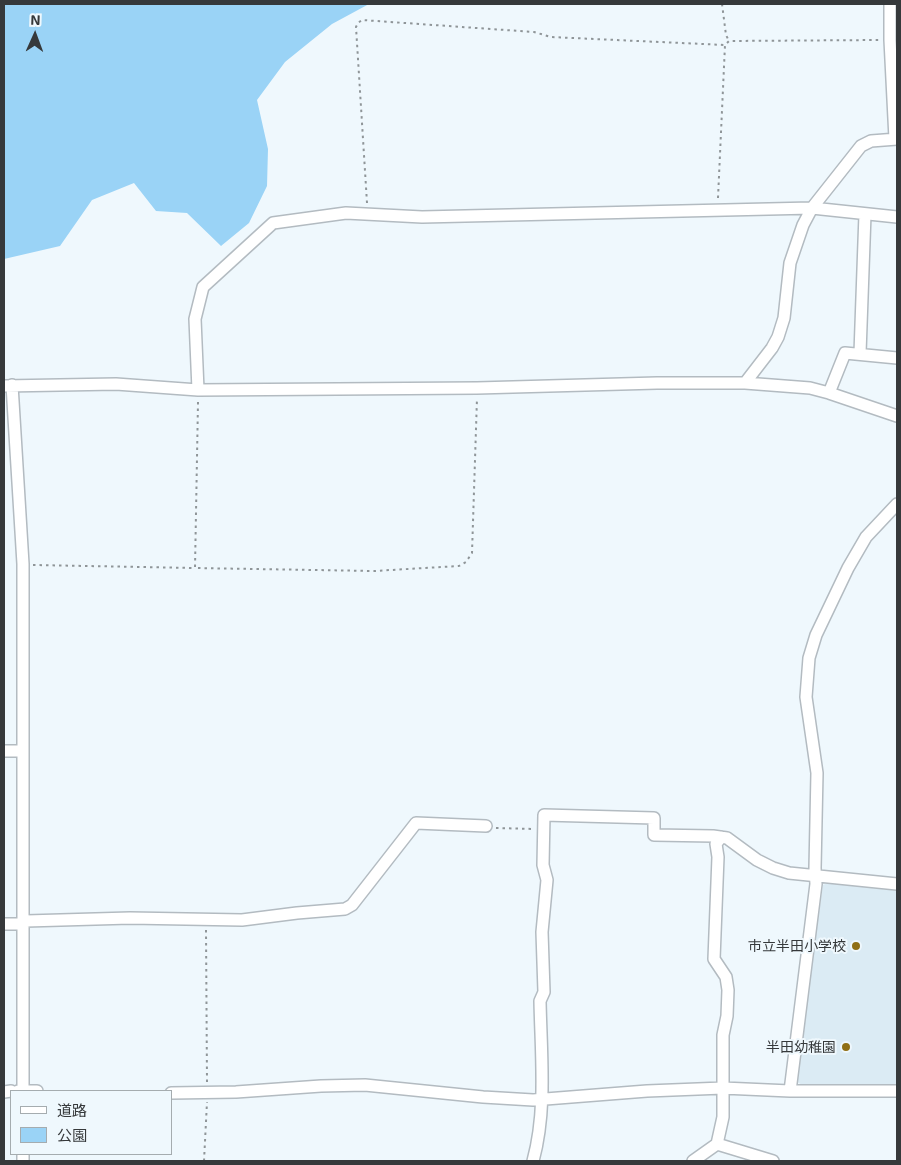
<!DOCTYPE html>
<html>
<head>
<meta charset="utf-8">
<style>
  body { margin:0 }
  #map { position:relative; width:901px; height:1165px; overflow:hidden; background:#eff8fd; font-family:"Exo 2","Noto Sans JP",sans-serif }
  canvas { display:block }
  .frame { position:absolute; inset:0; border:5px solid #36393b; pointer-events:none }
  .legend { position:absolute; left:10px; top:1090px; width:162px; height:65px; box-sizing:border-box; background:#eff8fd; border:1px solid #a5acaf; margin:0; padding:6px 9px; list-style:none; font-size:15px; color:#36393b }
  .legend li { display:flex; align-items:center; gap:10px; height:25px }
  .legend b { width:25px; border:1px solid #a5acaf }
  .north { position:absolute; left:10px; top:10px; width:50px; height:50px; -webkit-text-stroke:4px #eff8fd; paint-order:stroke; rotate:2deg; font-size:14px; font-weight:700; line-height:20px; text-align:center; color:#36393b }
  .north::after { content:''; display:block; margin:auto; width:18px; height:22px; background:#36393b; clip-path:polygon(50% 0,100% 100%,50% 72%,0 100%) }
</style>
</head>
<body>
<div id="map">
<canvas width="901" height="1165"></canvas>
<div class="frame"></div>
<ul class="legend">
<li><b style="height:6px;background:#fff"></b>道路</li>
<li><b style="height:14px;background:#9ad3f6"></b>公園</li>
</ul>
<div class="north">N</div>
</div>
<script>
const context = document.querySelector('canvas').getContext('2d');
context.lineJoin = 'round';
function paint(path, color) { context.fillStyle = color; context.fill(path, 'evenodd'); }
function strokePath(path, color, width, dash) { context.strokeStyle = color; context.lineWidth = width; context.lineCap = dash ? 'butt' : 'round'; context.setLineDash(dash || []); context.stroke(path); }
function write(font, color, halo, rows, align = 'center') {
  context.font = font + ' "Exo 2","Noto Sans JP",sans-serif'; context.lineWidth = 4; context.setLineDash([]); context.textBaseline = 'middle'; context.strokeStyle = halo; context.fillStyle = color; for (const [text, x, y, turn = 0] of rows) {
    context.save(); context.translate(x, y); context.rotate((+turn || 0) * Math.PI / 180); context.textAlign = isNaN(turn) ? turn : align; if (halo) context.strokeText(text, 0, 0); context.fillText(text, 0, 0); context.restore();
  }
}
paint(new Path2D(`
  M830 882 897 891V1085L804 1086 794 1080 823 885Z`), '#dbebf4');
paint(new Path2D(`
  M4 4H369L332 24 285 62 257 100 268 149 267 186 249 223 221 246 187 213 156 211 134 183 92 200 60 246 4 259Z`), '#9ad3f6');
const street = new Path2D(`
  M890 4V40L895 139
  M860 353 865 214
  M745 383 772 348 778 337 784 318 790 263 803 225 812 208 861 146 871 141 897 139
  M12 385 23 564V1091
  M4 386 116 384 198 390 477 388 657 383H745L810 388 829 393 897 416
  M198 390 195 319 203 287 273 223 346 213 422 217 812 208 897 217
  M829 393 845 353 897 358
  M4 751H22
  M4 924H22L26 921 130 918 242 920 297 913 345 909 352 905 416 823 486 826
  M18 1091H37
  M790 1091 816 884 815 868 817 773 806 697 809 658 816 635 848 568 866 537 897 504
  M4 1092 11 1091
  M171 1093 236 1092 321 1086 365 1085 483 1097 533 1100 647 1091 723 1088 790 1091H897
  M717 1144 773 1161
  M23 1161V1154
  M533 1161C547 1110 541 1054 540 1001L544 992 542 932 547 880 543 865 544 815 654 818V835L713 836 727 838 757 860 773 868 789 873 897 884
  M693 1161 717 1144 723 1117V1035L727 1016 728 990 726 977 714 959 718 857 716 844 721 837`);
strokePath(street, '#b3bbc1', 14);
strokePath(new Path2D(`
  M722 4 726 35 729 41
  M718 198 725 45 729 41 880 40
  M367 203 356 27 358 23 362 20 534 32 551 37 725 45
  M198 402 195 568 374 571 459 566 466 562 472 553 477 398
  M33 565 195 568
  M496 828 534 829
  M206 930 207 1083
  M204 1161 207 1102`), '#8f9598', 2, [2.5, 4]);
strokePath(street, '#fff', 11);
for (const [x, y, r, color] of [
  [856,946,5,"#906f15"],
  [846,1047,5,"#906f15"]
]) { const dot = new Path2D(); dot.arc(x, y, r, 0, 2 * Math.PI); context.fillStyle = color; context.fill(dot); strokePath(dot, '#eff8fd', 2); }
write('14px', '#36393b', '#eff8fd', [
  ["市立半田小学校",846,946],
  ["半田幼稚園",836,1047]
], 'right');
</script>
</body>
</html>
